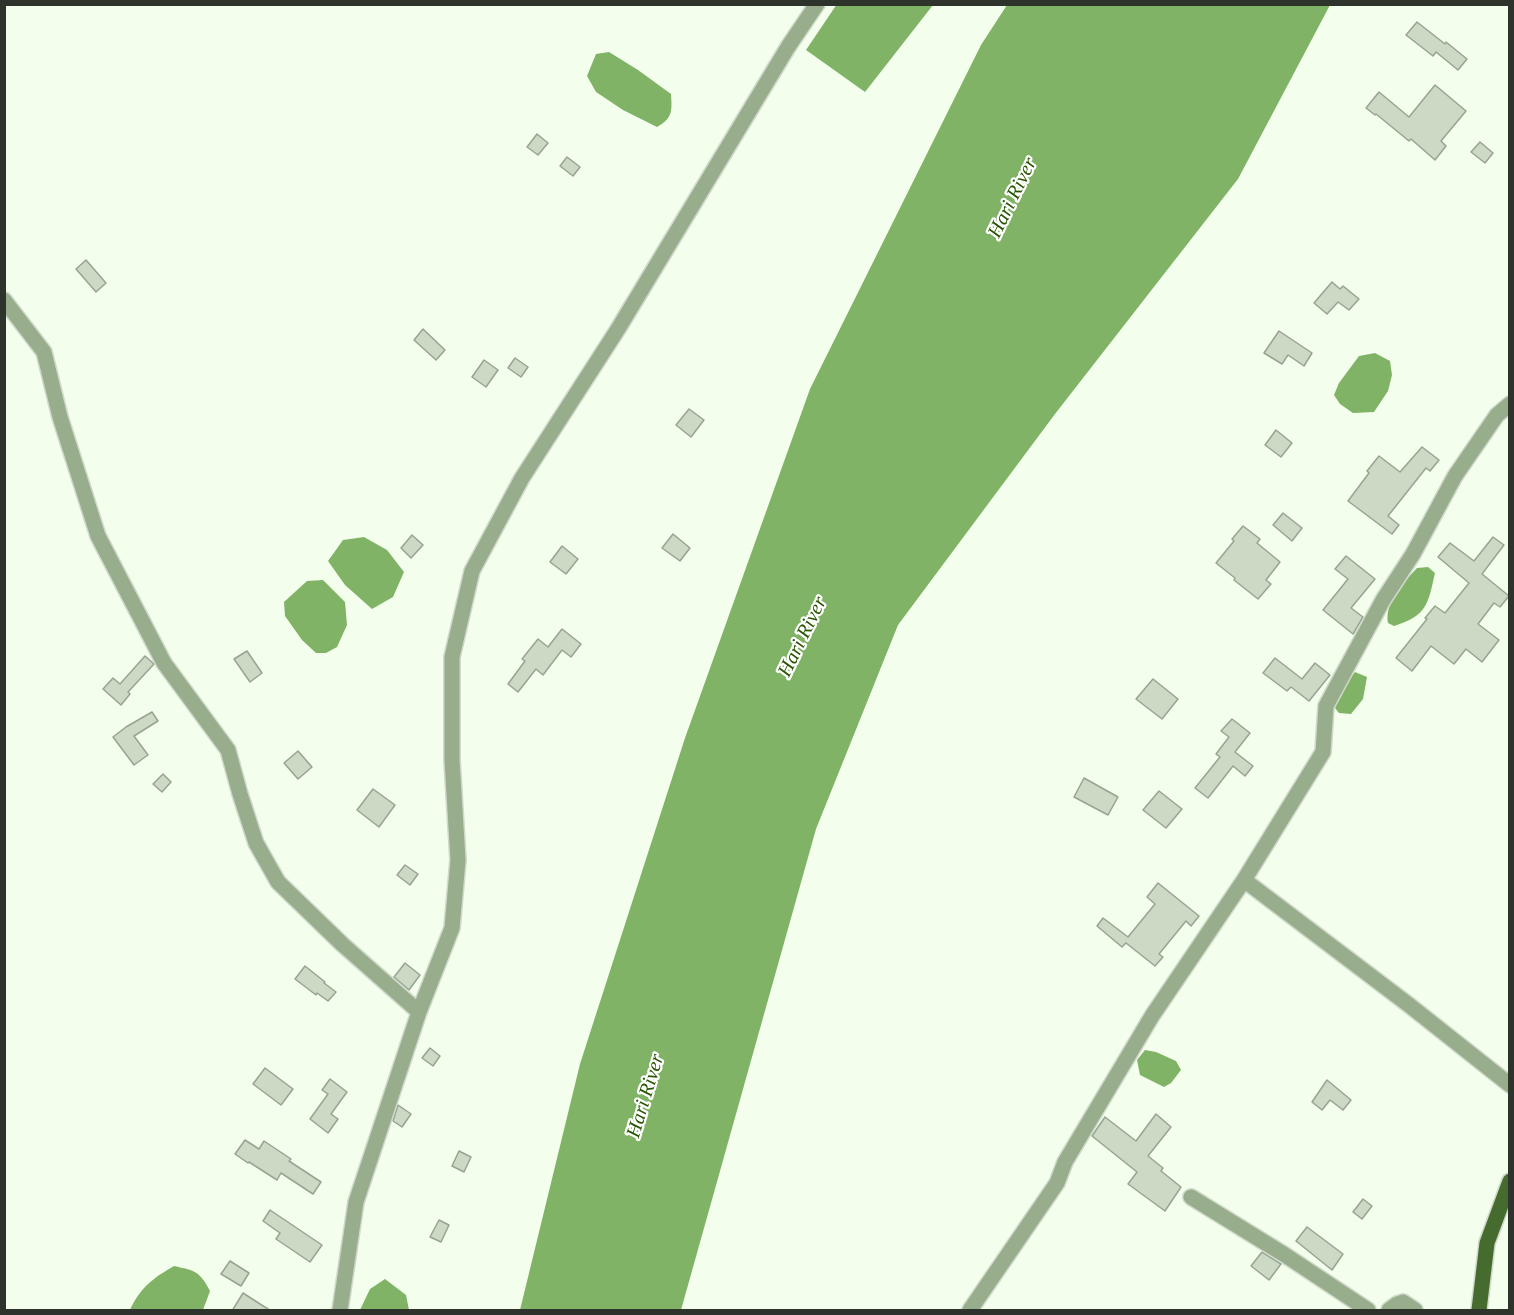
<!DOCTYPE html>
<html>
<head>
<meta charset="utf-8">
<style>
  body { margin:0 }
  #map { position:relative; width:1514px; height:1315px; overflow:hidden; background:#f3feed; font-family:Georgia,serif }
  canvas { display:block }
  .frame { position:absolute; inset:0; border:6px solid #2e332b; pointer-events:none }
</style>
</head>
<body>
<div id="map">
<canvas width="1514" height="1315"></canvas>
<div class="frame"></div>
</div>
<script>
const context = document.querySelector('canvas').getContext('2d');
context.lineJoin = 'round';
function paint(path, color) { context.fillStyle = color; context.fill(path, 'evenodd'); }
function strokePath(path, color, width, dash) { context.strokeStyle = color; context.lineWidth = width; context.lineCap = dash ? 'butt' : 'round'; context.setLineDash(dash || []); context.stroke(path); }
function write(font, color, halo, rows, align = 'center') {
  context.font = font + ' Georgia,serif'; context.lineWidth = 4.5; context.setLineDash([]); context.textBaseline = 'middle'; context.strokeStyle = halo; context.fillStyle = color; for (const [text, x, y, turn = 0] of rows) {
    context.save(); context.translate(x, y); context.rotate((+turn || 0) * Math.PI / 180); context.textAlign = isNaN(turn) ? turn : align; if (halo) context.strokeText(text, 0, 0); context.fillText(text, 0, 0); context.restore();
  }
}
paint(new Path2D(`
  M837 4H933V5L865 92 806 50Z
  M1007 5H1330L1238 179 1055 414 898 625 816 829 681 1310H520L580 1064 685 738 810 389 981 45Z
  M609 52 638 70 671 94C672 111 673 118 657 127L623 110 596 92 587 76 596 54Z
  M1375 353 1390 361 1392 375 1388 391 1374 412 1353 413 1340 404 1334 395 1339 383 1359 356Z
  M364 537 387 550 404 572 393 597 372 609 345 585 328 561 343 540Z
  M1428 567 1435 573C1428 604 1427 616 1394 626L1388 623C1384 603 1404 582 1417 568Z
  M323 580 345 602 347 625 337 647 326 653H316L302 640 285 616 284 602 307 581Z
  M1355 672 1367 677 1363 699 1351 714 1339 713 1335 708C1339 695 1346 682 1355 672Z
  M1145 1050 1156 1052 1176 1061 1181 1070 1171 1083 1164 1087 1140 1075 1137 1060Z
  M174 1266C195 1271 199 1270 210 1291L203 1310H130C140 1288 153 1278 174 1266Z
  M385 1279 406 1295 409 1310H360L370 1289Z`), '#81b367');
const building = new Path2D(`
  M1417 22 1445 44 1446 42 1467 59 1458 70 1436 52 1433 56 1406 35Z
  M1435 85 1466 111 1441 141 1446 146 1435 160 1411 139 1409 141 1376 114 1375 115 1366 108 1379 92 1409 117Z
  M537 134 548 143 538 155 527 147Z
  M1480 142 1493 153 1485 163 1471 152Z
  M567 157 580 167 573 176 560 166Z
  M86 260 106 283 96 292 76 269Z
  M1332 282 1340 289 1343 286 1359 299 1349 310 1338 302 1327 314 1314 303Z
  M423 329 445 350 436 360 414 340Z
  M1279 331 1312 353 1304 366 1288 355 1282 364 1264 353Z
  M515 358 528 367 521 377 508 368Z
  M484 360 498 370 486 387 472 377Z
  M689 409 704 420 691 437 676 425Z
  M1276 430 1292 443 1281 457 1265 445Z
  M1422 447 1439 460 1430 471 1426 468 1388 516 1399 525 1392 534 1348 501 1369 473 1367 471 1379 456 1400 472Z
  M1283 513 1302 528 1292 541 1273 525Z
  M1243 526 1260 539 1257 543 1280 562 1266 580 1271 584 1258 599 1234 580 1235 578 1216 563 1234 541 1232 539Z
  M673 534 690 548 680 561 662 548Z
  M412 535 423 545 411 558 401 548Z
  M1493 537 1504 545 1482 574 1509 596 1500 607 1494 603 1478 624 1499 640 1482 662 1466 649 1454 664 1431 646 1412 671 1396 658 1427 619 1425 618 1435 606 1445 613 1469 583 1438 557 1450 543 1474 561Z
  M562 546 578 559 566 574 550 562Z
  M1346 556 1375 579 1351 608 1363 617 1353 634 1323 610 1348 579 1335 569Z
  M562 629 581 644 571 657 562 650 543 675 536 669 518 692 508 684 525 661 522 659 538 639 548 647Z
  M247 651 262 673 250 682 234 659Z
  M145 656 154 664 128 692 130 694 121 705 103 689 113 678 120 684Z
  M1275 658 1302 679 1315 663 1330 675 1309 701 1291 687 1287 691 1263 673Z
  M1153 679 1178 699 1162 719 1136 699Z
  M152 712 158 721 134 736 148 755 134 765 113 737 126 727Z
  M1232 719 1250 733 1235 752 1253 766 1245 776 1233 766 1208 798 1195 788 1220 757 1216 754 1229 737 1221 731Z
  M298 751 312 767 298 779 284 763Z
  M163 774 171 782 162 792 153 784Z
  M1084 778 1118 797 1108 815 1074 797Z
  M373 789 395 805 379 827 357 810Z
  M1159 791 1182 809 1166 828 1143 810Z
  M405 865 418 874 410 885 397 875Z
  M1158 883 1199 916 1191 926 1186 921 1159 954 1163 957 1155 966 1126 943 1122 947 1097 926 1103 918 1128 937 1155 904 1147 897Z
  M405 963 420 975 409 990 394 977Z
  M305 966 325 982 324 983 336 992 328 1001 317 993 316 995 295 979Z
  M430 1048 440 1056 433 1066 422 1058Z
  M265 1068 293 1089 281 1105 253 1084Z
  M330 1079 347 1092 331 1114 338 1119 328 1133 310 1119 328 1094 322 1090Z
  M1327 1080 1351 1100 1343 1110 1330 1100 1322 1110 1312 1102Z
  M398 1105 411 1114 402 1127 393 1121Z
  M1156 1114 1171 1127 1148 1156 1163 1168 1161 1171 1181 1187 1165 1211 1128 1184 1137 1172 1092 1136 1105 1117 1136 1141Z
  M245 1140 259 1149 264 1141 291 1159 289 1161 321 1182 313 1194 281 1173 277 1180 249 1162 248 1163 235 1154Z
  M459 1151 471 1157 464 1172 452 1166Z
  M1363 1199 1372 1206 1362 1219 1353 1212Z
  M270 1210 322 1245 310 1262 276 1239 280 1233 263 1221Z
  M439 1220 449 1225 441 1242 430 1237Z
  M1307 1227 1343 1254 1332 1270 1296 1241Z
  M1262 1252 1281 1264 1269 1280 1251 1266Z
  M230 1261 249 1273 241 1286 221 1274Z
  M243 1293 271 1311H232Z`);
paint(building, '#cbd9c5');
strokePath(building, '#97a491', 1.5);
const minor = new Path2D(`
  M4 300 44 352 60 417 98 536 164 663 228 750 240 794 256 843 278 882 342 944 419 1012
  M1244 880 1409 1005 1510 1085
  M1191 1197 1285 1255 1368 1310
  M340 1310 356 1202 419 1012 452 928 458 860 452 760V657L472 571 522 478 618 329 788 47 817 4
  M970 1310 1057 1183 1065 1162 1152 1016 1244 880 1323 752 1326 706 1383 600 1413 554 1455 476 1497 415 1510 404
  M1389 1310 1397 1304 1403 1302 1415 1310`);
const major = new Path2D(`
  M1479 1310 1487 1243 1510 1181`);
strokePath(minor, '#d0d9ca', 18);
strokePath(major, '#d0d9ca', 18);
strokePath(minor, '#97ad8c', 15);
strokePath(major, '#456b2f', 15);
write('italic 20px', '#285501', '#fff', [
  ["Hari River",1013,198,-64],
  ["Hari River",803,637,-64],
  ["Hari River",646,1096,-73]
]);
</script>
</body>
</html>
